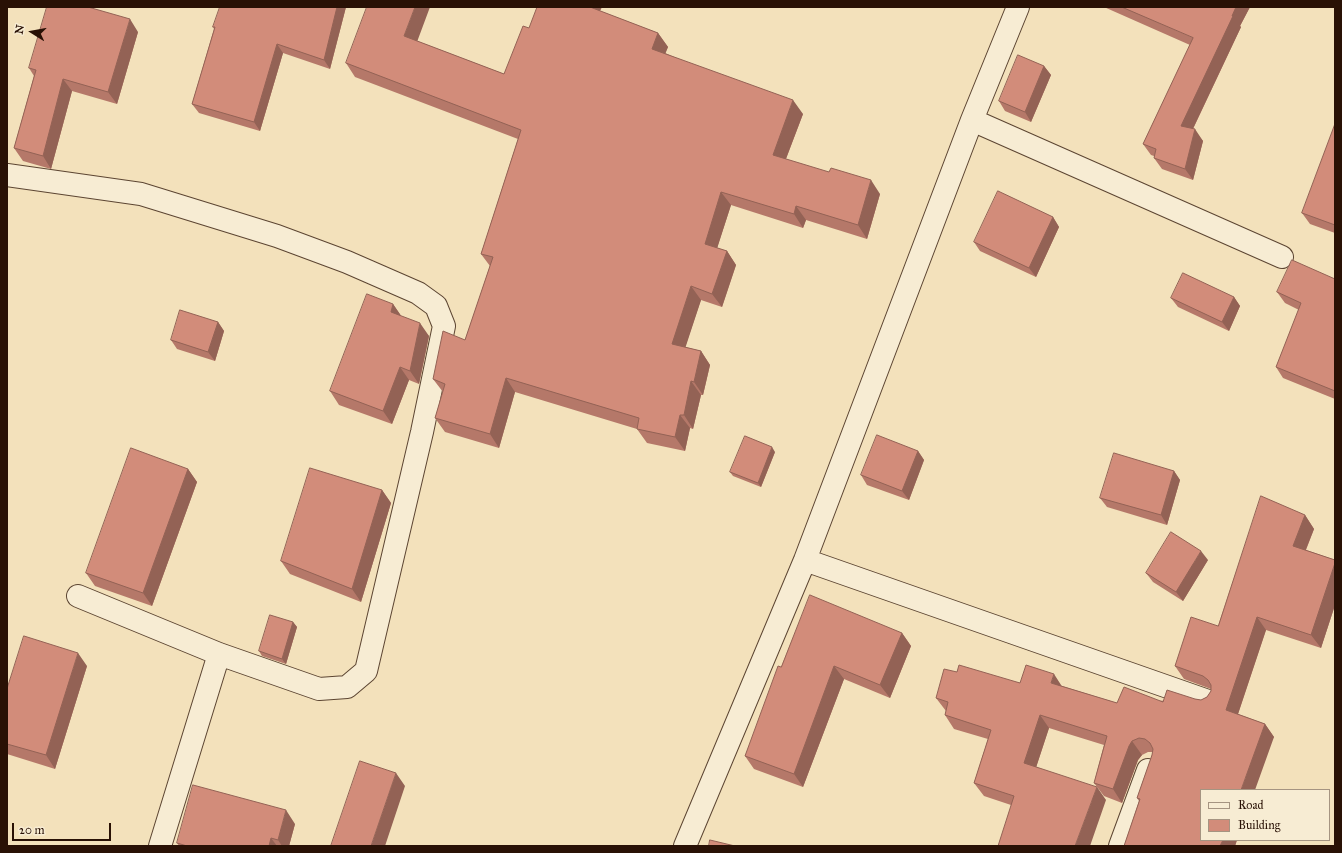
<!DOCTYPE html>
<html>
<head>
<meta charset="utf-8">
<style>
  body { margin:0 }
  #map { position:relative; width:1342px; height:853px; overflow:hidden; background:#f3e1bb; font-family:"IM FELL Great Primer",serif }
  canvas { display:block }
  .frame { position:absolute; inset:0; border:8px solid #291105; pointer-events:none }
  .legend { position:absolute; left:1200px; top:789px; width:130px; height:52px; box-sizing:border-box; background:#f7ecd3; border:1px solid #a59481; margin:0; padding:5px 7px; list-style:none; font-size:12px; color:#291105 }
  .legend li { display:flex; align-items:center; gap:8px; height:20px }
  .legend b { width:20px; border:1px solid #a59481 }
  .north { position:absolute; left:12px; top:12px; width:40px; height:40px; -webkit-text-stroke:3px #f7ecd3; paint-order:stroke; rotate:281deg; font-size:11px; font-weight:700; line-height:16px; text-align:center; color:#291105 }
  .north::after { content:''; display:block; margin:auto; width:14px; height:18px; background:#291105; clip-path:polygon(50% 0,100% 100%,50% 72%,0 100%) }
  .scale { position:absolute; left:12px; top:823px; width:99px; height:18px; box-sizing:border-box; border:2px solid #291105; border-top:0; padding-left:5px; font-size:12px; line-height:14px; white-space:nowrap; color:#291105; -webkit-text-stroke:3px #f7ecd3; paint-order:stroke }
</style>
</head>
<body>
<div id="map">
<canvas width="1342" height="853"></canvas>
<div class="frame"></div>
<ul class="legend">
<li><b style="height:5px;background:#f7ecd3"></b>Road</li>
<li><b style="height:11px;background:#d28c7a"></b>Building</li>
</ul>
<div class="north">N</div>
<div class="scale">20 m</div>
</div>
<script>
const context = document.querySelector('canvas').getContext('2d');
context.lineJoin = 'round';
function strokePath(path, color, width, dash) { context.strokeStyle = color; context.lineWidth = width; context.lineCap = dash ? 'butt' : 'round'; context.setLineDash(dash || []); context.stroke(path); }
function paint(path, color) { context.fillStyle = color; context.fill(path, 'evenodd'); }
const minor = new Path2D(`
  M972 120 1282 257
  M7 175 141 194 277 236 347 262 418 293 436 306 444 326 422 432 366 671 347 687 319 689 219 654 78 596
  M805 560 1208 701
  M160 846 219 654
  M685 846 805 560 972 120 1018 7
  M1120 846 1148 770`);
strokePath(minor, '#5c4532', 24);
strokePath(minor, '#f7ecd3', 22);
paint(new Path2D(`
  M346 7 330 69 283 53 260 131 199 113 192 104 214 29 213 27Z
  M1104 7H1250L1240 26 1241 27 1193 129 1203 141 1193 180 1162 169 1154 158V156L1151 155 1143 144 1190 45Z
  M600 11 658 33 668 47 665 53 803 114 786 159 880 194 867 239 806 220 803 228 731 205 717 248 727 251 736 265 722 307 701 300 685 347 701 351 710 365 703 395H701L693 429 690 428 685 451 647 443 637 429 515 392 499 448 445 432 435 418 443 392 433 379 465 340 490 266 481 254 518 139 355 77 346 63 417 41 504 74 529 28Z
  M138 32 117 104 72 91 51 169 23 161 14 148 34 76 29 68Z
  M1044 66 1051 75 1031 122 1005 111 999 101Z
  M1335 124V233L1310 224 1302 213Z
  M1053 217 1059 227 1036 277 980 251 974 242Z
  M1335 279V399L1283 378 1276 367 1299 310 1285 303 1277 292Z
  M1234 297 1240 306 1229 331 1178 307 1171 298Z
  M393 304 401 316 429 336 419 384 409 380 392 424 339 405 330 391Z
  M218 322 224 331 215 361 177 349 171 340Z
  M918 451 924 460 909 500 867 485 861 475Z
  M775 452 761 487 733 476 730 472Z
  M188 469 197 482 152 606 95 586 86 573Z
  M1174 471 1180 480 1167 525 1107 507 1100 498Z
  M382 490 391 503 361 602 290 574 281 561Z
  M1305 515 1314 529 1306 550 1335 560V605L1321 648 1266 630 1238 714 1265 724 1274 737 1201 840H1237L1235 846H1124L1139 801 1137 798 1152 755 1153 752H1148L1142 755 1138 760 1122 803 1104 796 1094 783 1104 745 1049 728 1036 767 1106 800 1011 805 984 796 974 783 988 739 954 729 945 715 946 711 936 698 957 672 1020 683 1062 686 1117 703 1195 699 1201 700 1207 697 1211 691V689L1184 679 1175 666 1218 626Z
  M1208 560 1183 601 1153 582 1146 573Z
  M293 622 297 627 286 664 262 656 259 651Z
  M902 633 911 646 890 698 844 679 803 787 754 769 745 756 781 667Z
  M87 666 55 769 7 754V689Z
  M295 824 289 846H179L177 843Z`), '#b57869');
paint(new Path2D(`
  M337 7H346L330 69 324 60Z
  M415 7H430L414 50 404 36Z
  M588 7H602L596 19Z
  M1236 7H1250L1240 26 1241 27 1189 137 1181 126Z
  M130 19 138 32 117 104 108 92Z
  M658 33 668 47 662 62 652 49Z
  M277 44 283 53 260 131 254 122Z
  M1044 66 1051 75 1031 122 1025 112Z
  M63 79 72 91 51 169 43 156Z
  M793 100 803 114 782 169 773 155Z
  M1195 129 1203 141 1193 180 1185 169Z
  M871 180 880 194 867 239 858 225Z
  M721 192 731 205 714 258 705 244Z
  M796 206 806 220 803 228 794 214Z
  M1053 217 1059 227 1036 277 1029 268Z
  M727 251 736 265 722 307 712 294Z
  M691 286 701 300 682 358 672 344Z
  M1234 297 1240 306 1229 331 1222 322Z
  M393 304 402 317 391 312Z
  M218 322 224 331 215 361 208 352Z
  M420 323 429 336 419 384 410 371Z
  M701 351 710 365 703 395 694 382Z
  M400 367 409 380 392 424 383 411Z
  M506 378 515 392 499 448 490 434Z
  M691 381 701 395 693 429 684 415Z
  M680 415 690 428 685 451 675 437Z
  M772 447 775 452 761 487 758 483Z
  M918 451 924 460 909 500 902 491Z
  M188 469 197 482 152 606 143 593Z
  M1174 471 1180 480 1167 525 1161 515Z
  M382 490 391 503 361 602 352 589Z
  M1305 515 1314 529 1302 559 1293 546Z
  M1201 551 1208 560 1183 601 1176 592Z
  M1335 563V605L1321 648 1311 635Z
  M1257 617 1266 630 1235 723 1226 710Z
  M293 622 297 627 286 664 282 659Z
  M902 633 911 646 890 698 880 685Z
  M78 653 87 666 55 769 46 755Z
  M834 666 844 679 803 787 794 774Z
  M1054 674 1063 688 1051 683Z
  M1040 715 1049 728 1033 777 1024 763Z
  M1265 724 1274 737 1255 790H1241Z
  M1132 741 1142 755 1138 760 1122 803 1113 789 1129 746Z
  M396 773 405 786 385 846H371Z
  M1097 787 1106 800 1090 846H1075Z
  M286 810 295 824 289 846H282L278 840Z
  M271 838 277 846H269Z
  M1223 840H1237L1235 846H1220Z`), '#936255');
const building = new Path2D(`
  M47 7H88L130 19 108 92 63 79 43 156 14 148 36 70 29 68Z
  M220 7H337L324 60 277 44 254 122 192 104 215 27H213Z
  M367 7H415L404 36 504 74 523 26 529 28 537 7H590L658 33 652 49 793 100 773 155 829 172 831 168 871 180 858 225 796 206 794 214 721 192 705 244 727 251 712 294 691 286 672 344 701 351 694 382 691 381 684 415H680L675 437 637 429 639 418 506 378 490 434 435 418 445 384 433 379 443 331 465 340 493 257 481 254 521 130 346 63Z
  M1122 7H1236L1232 16H1233L1181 126 1195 129 1185 169 1154 158 1156 149 1143 144 1193 38Z
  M1018 55 1044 66 1025 112 999 101Z
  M1335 124V225L1302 213Z
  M998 191 1053 217 1029 268 974 242Z
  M1292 260 1335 279V391L1276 367 1301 303 1277 292Z
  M1183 273 1234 297 1222 322 1171 298Z
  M367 294 393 304 391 312 420 323 410 371 400 367 383 411 330 391Z
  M180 310 218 322 208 352 171 340Z
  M877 435 918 451 902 491 861 475Z
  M745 436 772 447 758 483 730 472Z
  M131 448 188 469 143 593 86 573Z
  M1114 453 1174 471 1161 515 1100 498Z
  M310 468 382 490 352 589 281 561Z
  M1261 496 1305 515 1293 546 1335 560V563L1311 635 1257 617 1226 710 1265 724 1241 790H1201V840H1223L1220 846H1124L1140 799 1137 798 1152 755 1153 749 1150 743 1145 739 1139 738 1132 741 1129 746 1113 789 1094 783 1107 736 1040 715 1024 763 1097 787 1075 846H998L1014 796 974 783 991 730 945 715 948 702 936 698 944 669 957 672 959 665 1020 683 1026 665 1054 674 1051 683 1117 703 1124 687 1163 702 1167 690 1195 699 1201 700 1207 697 1211 691V685L1208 680 1203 676 1175 666 1191 617 1218 626Z
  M1171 532 1201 551 1176 592 1146 573Z
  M810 595 902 633 880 685 834 666 794 774 745 756 778 666 781 667Z
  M270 615 293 622 282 659 259 651Z
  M24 636 78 653 46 755 7 744V689Z
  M360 761 396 773 371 846H331Z
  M193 785 286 810 278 840 271 838 269 846H187L177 843Z
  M710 840 735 846H709Z`);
paint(building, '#d28c7a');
strokePath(building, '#936255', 1);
</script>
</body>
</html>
